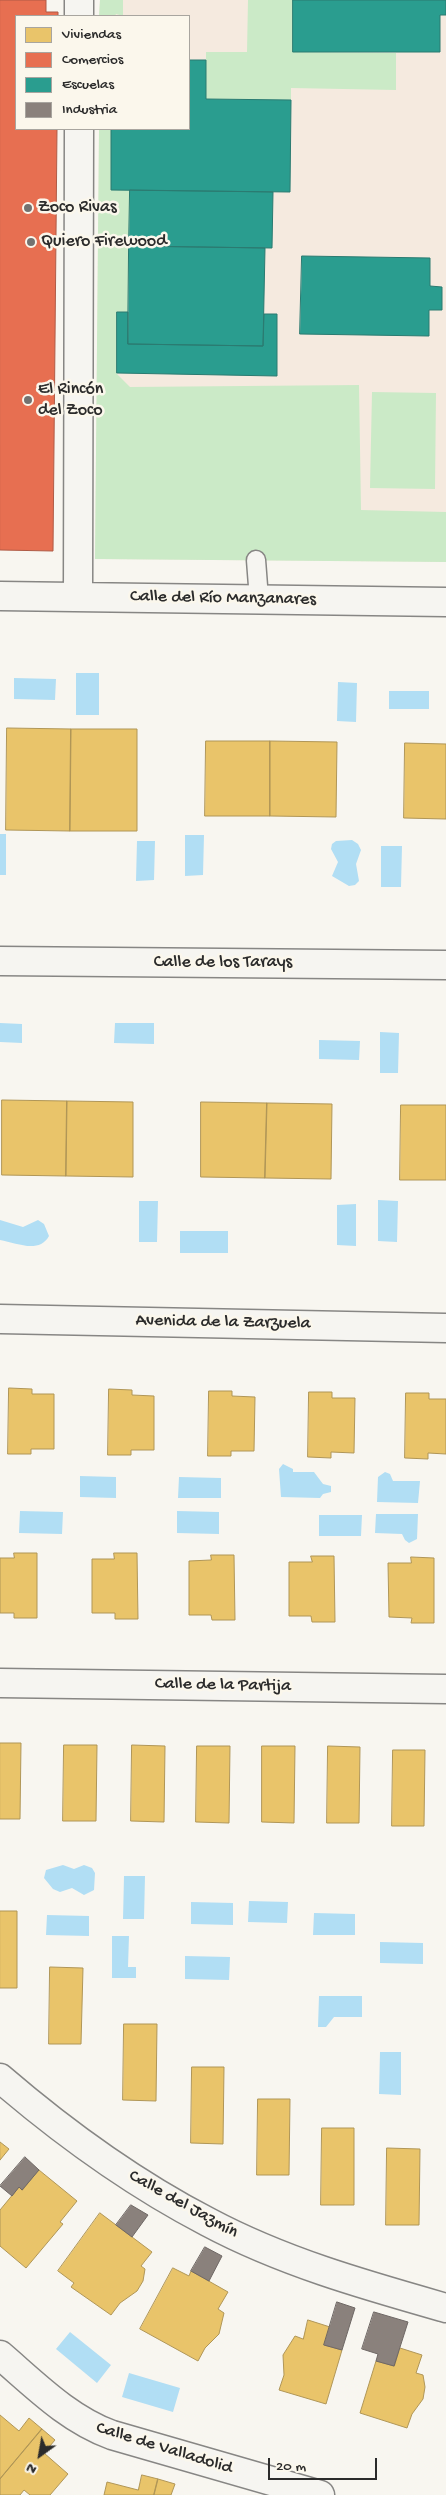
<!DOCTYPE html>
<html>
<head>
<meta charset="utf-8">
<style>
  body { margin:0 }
  #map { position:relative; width:446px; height:2495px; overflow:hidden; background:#f8f6f0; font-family:"Gochi Hand",sans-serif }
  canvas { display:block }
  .legend { position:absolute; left:15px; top:15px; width:175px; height:115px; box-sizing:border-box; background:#fbf7ec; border:1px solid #a8a59f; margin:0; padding:6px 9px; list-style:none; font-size:15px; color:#2b2b2b }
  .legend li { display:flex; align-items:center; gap:10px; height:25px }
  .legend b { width:25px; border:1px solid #a8a59f }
  .north { position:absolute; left:15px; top:2430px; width:50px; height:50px; -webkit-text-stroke:4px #fbf7ec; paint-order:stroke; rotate:212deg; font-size:14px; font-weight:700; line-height:20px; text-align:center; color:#2b2b2b }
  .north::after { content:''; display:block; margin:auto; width:18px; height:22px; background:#2b2b2b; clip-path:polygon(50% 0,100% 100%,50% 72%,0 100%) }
  .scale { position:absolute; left:268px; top:2458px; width:109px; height:22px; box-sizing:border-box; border:2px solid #2b2b2b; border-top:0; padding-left:6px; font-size:15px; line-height:18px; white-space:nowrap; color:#2b2b2b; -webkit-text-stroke:4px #fbf7ec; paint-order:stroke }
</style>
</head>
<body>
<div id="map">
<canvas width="446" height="2495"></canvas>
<ul class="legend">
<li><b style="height:14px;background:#e9c46a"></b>Viviendas</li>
<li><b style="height:14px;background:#e76f51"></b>Comercios</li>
<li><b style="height:14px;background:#2a9d8f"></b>Escuelas</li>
<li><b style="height:14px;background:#8a817c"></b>Industria</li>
</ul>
<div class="north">N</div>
<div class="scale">20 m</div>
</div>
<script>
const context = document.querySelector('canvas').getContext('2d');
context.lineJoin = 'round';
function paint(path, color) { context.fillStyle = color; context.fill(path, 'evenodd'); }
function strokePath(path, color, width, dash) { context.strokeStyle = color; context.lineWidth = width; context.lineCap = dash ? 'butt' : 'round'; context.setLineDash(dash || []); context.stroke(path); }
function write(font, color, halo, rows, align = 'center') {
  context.font = font + ' "Gochi Hand",sans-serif'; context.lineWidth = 5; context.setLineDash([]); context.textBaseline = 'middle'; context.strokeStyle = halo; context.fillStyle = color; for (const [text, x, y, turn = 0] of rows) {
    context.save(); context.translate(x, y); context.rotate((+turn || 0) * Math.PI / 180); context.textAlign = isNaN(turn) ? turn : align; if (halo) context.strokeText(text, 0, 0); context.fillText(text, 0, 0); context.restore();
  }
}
paint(new Path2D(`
  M100 0H446V562L95 559 99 129H189V16H99Z`), '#f5eadf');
paint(new Path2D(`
  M100 0H123V16L116 14 115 16H99Z
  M248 0H293V52L396 53V90L291 88V100L206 99V52H247Z
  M99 129H111V190H130L128 312H117V374L130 387 359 385 361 510 446 512V562L95 559Z
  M372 392 436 393 435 489 370 488Z`), '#cbeac7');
paint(new Path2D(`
  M76 673H99V715H76Z
  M14 678 56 679 55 700 14 699Z
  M338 682 357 683 356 722 337 721Z
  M389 691H429V709H389Z
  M0 834H6V875H0Z
  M185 835H204L203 875 185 876Z
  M352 840 358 844 361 850 356 864 359 881 355 885 349 886 332 876 338 862 331 849 332 844 336 841Z
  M137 841H155L154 880 136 881Z
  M381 846H402L401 887H381Z
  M0 1023 22 1024V1043L0 1042Z
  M115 1023H154V1044L114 1043Z
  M380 1032 399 1033 398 1073H380Z
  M319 1040 360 1041 359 1060 319 1059Z
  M378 1200 398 1201 397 1242 378 1241Z
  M139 1201H158L157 1242H139Z
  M356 1204V1246L337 1245V1205Z
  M0 1220 23 1227 38 1220 44 1224 49 1236C39 1254 17 1243 0 1240Z
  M180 1231H228V1253H180Z
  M283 1464 293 1469V1472H314L323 1484 331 1486V1492L323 1494 320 1498 281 1497 279 1469Z
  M385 1472 390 1474 393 1481H420L418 1503 377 1502 378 1477Z
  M80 1476 116 1477V1498L80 1497Z
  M179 1477 221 1478V1498H178Z
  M20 1511 63 1512 62 1534 19 1533Z
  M177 1511 219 1512V1534L177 1533Z
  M376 1514H418L417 1539 409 1543 405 1540 402 1534 375 1533Z
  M319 1515H362L361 1536H319Z
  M63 1865 74 1869 84 1865 92 1868 95 1873 94 1890 84 1895 72 1888 60 1892 53 1889 44 1878 46 1870Z
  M124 1876H145L144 1919H123Z
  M249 1901 288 1902 287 1923 248 1922Z
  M191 1902 233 1903V1925L191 1924Z
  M314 1913 355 1914V1935H313Z
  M47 1915 89 1916V1936L46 1935Z
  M112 1936H129L128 1967H136V1978H112Z
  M380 1942 423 1943V1964L380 1963Z
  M185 1956 230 1957 229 1980 185 1979Z
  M319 1996H362V2017H334L326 2027H318Z
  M380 2052H401V2095L379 2094Z
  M70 2332 111 2365 97 2383 56 2349Z
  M129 2373 180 2388 173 2412 122 2397Z`), '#b1def4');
const homes = new Path2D(`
  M7 728 71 729 70 831 6 830Z
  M71 729H137V831H70Z
  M206 741H270V816H205Z
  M270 741 337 742 336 817 270 816Z
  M405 743 446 744V819L404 818Z
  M2 1100 67 1101 66 1176 2 1175Z
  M67 1101 133 1102V1177L66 1176Z
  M201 1102 267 1103 265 1178 201 1177Z
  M267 1103 332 1104 331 1179 265 1178Z
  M401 1105H446V1180H400Z
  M9 1388 32 1389V1394H54V1449H31V1454H8Z
  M109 1389 132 1390V1395L154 1396V1450H131V1455H108Z
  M209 1391H232V1396L255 1397 254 1451H231V1456H208Z
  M309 1392H332V1398H355L354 1453 331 1452V1458L308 1457Z
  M406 1393H429V1399H446V1454L428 1453V1459L405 1458Z
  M14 1553H37V1618H14V1613H0V1558H14Z
  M114 1553H137L138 1619H115V1613H92V1559H114Z
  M211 1555H234L235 1620H212L211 1615H189V1561L211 1560Z
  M311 1556H334L335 1622H312L311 1616H289V1562H312Z
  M411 1557 434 1558V1623H411L412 1618 389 1617 388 1563H411Z
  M0 1743H21L20 1819H0Z
  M64 1745H97L96 1821H63Z
  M132 1745 165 1746 164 1822 131 1821Z
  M197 1746H230L229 1823 196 1822Z
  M262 1746H295L294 1823 262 1822Z
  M328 1746 360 1747 359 1823H327Z
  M393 1750H425L424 1826H392Z
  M0 1911H17V1988H0Z
  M50 1967 83 1968 81 2044H49Z
  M124 2024H157L156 2101 123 2100Z
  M192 2067H224L223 2144 191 2143Z
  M258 2099H290L289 2175H257Z
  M322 2128H354V2205H321Z
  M0 2142 9 2149 0 2160Z
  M387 2148 420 2149 419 2225H386Z
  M39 2170 77 2201 60 2222 63 2224 26 2268 0 2246V2210L19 2187 22 2190Z
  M100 2213 152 2252 141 2266 145 2269 143 2281 137 2291 120 2303 111 2315 71 2287 74 2283 58 2271Z
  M173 2268 189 2276 191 2271 228 2292 218 2309 224 2313 219 2334 205 2348 198 2361 140 2329Z
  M308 2320 330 2327 324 2345 342 2350 326 2404 279 2390 284 2375 283 2355 295 2336 303 2339Z
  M400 2348 422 2355 416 2373 423 2375 425 2387 423 2399 412 2414 407 2428 360 2413 376 2361 394 2366Z
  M0 2415 19 2431 29 2418 42 2429 0 2479Z
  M42 2429 55 2440 44 2453 68 2474 50 2495H30L24 2490 20 2495H0V2479Z
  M142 2475 158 2479 154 2495H104L107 2482 138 2490Z
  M158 2479 175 2484 171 2495H154Z`);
paint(homes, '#e9c46a');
strokePath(homes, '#b09657', 1);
const shops = new Path2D(`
  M0 0H46V12H58V16H16V129H57L53 551 0 550Z`);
paint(shops, '#e76f51');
strokePath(shops, '#af5b46', 1);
const schools = new Path2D(`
  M293 0H446V15H440V52H293Z
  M189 60H206V99L291 100 290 192 111 190V129H189Z
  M130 190 273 192 272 248 129 246Z
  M129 246 265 248 263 346 128 344Z
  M302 256 430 258V286L442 287V310H429V336L300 334Z
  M117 312H128V344L263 346 264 314H277V376L117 373Z`);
paint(schools, '#2a9d8f');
strokePath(schools, '#2a7b71', 1);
const industry = new Path2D(`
  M25 2157 39 2170 22 2190 19 2187 12 2196 0 2186Z
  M131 2205 148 2215 132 2237 116 2225Z
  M205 2247 222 2256 209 2281 191 2271Z
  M337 2302 355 2308 342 2350 324 2345Z
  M374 2312 408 2322 394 2366 376 2361 378 2354 362 2349Z`);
paint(industry, '#8a817c');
strokePath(industry, '#6e6764', 1);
const lane = new Path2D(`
  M256 560 259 599`);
const street = new Path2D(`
  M79 16V0
  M0 596 446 602
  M78 597 79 129
  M0 961 446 965
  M0 1319 446 1328
  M0 1683 446 1689
  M0 2078C64 2133 133 2183 208 2222 283 2262 365 2285 446 2308
  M0 2355C35 2385 68 2419 112 2435L320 2495`);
strokePath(lane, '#878684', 21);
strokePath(street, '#878684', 31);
strokePath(lane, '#f6f5f1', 18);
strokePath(street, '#f6f5f1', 28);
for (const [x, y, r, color] of [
  [28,208,5,"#737270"],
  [31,242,5,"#737270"],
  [28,400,5,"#737270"]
]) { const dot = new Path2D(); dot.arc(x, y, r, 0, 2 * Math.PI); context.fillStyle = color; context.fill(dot); strokePath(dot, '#fbf7ec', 2); }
write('18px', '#2b2b2b', '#fbf7ec', [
  ["Zoco Rivas",38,208],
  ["Quiero Firewood",41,242],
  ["El Rincón",38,390],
  ["del Zoco",38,411]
], 'left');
write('18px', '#2b2b2b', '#fbf7ec', [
  ["Calle del Río Manzanares",223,599,1],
  ["Calle de los Tarays",223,963],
  ["Avenida de la Zarzuela",223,1323,1],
  ["Calle de la Partija",223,1686,1],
  ["Calle del Jazmín",183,2205,29],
  ["Calle de Valladolid",164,2449,17]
]);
</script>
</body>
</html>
